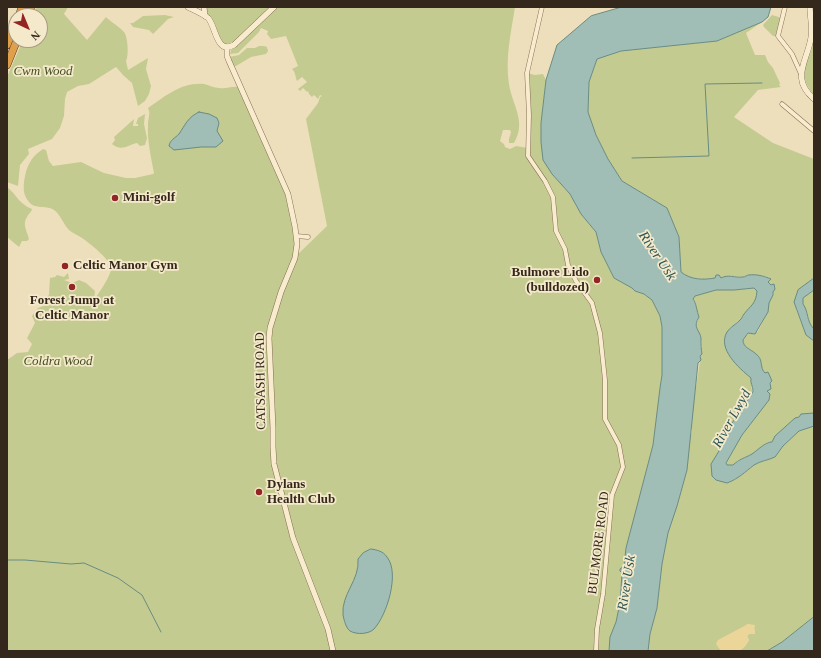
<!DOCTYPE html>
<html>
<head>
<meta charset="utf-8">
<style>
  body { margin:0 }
  #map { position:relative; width:821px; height:658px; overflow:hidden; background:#eedfbc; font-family:"Times New Roman",serif }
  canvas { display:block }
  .frame { position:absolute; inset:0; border:8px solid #34271b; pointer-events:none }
  .north { position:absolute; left:8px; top:8px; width:40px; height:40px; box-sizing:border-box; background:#f5e9cb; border:1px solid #a89b85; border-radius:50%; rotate:136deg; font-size:11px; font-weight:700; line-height:16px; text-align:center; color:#34271b }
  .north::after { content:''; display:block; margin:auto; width:14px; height:18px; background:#942525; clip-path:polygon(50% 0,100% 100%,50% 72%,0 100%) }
</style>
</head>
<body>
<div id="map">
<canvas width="821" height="658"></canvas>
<div class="frame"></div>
<div class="north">N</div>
</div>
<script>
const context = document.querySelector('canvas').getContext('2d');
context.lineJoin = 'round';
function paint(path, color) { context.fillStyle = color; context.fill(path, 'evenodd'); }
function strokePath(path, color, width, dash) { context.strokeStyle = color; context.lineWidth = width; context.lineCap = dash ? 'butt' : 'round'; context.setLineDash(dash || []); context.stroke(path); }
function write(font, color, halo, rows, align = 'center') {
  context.font = font + ' "Times New Roman",serif'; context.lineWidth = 3.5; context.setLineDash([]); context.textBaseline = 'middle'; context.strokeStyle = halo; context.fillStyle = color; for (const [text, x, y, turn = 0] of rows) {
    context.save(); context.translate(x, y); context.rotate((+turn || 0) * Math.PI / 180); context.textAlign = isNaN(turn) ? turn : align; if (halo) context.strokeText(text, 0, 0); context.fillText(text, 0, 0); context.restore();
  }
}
paint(new Path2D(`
  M37 7H68L64 14 87 40 106 17C111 22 120 27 124 32 128 37 129 56 126 61L128 70 148 58 146 69 151 86 149 94 145 101 138 106 132 83 123 75 116 67 89 84 78 86 67 92 65 99 64 116 60 128 52 139 28 149 29 154 20 165 18 186 7 182V77L23 40H40V16H33Z
  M206 7H271L231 45C230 44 225 44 224 44 217 40 208 15 206 7Z
  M277 7H515C511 33 505 58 509 84 512 105 527 121 514 143H509V139L511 132 510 130H503L500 141 504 144 505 147 510 149 516 146 528 148 527 73 535 75 543 74 546 80 541 123V142L552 174 570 194 581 214 596 232 601 252 614 278 632 288 635 291 644 294 652 300 660 316 662 327V375L660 388 653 445 626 548 620 593V603L616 622 611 637 609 651H7V360L17 353 28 352 32 344 27 338 35 323 32 316 38 308 48 304 46 298 49 295 50 278 55 277 57 275 64 277 68 273 69 279 64 280 72 283 79 280 86 283 95 291 94 301C98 293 111 277 111 268 110 259 89 243 82 238 78 235 72 233 69 230 63 224 61 215 54 210 47 205 37 209 31 204 24 197 23 191 24 182 26 168 30 157 43 149L46 150 49 161 53 166 81 162 104 173 126 178H135L153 174 154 173C151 157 147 140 148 124 148 118 151 114 148 108 166 96 181 82 204 84 209 85 214 88 219 88 226 89 232 86 238 87L288 194 295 227V257L327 226 306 119 318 103 320 97 322 96 320 95 318 99 314 95 312 97 309 94 308 91 307 92 303 88 300 91 298 89 307 82 302 77 297 81C295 77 296 73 292 69L298 66 286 36 271 39 267 34 268 31 261 28 259 32 238 53 230 54 231 50Z
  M813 8 814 9V95C795 72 809 66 813 43 815 32 813 20 813 8Z
  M165 15 174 17 168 19 153 34 149 30 133 27 130 23H133L143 16Z
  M772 15 782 18 778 36H773L764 27 763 25Z
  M762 22 746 33 755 55H765L768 62 773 68 780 83 779 85 781 87 758 90 734 117 773 143 814 159V279L796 309 806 335 814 341V413C795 413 783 429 772 442H768L752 455 738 460 733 465 728 466 726 463 742 435 769 400 770 394 767 391 772 381 768 372 765 374C759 367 764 360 756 354 751 349 743 348 743 340L749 333 753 334 758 331 768 312V303L773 295 774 284 771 285 768 282 770 279 765 276 748 275 743 277 731 276 721 278 703 279 688 277 681 272 679 237 667 208 622 181 608 159 596 135 588 112 589 82 597 59 621 51 717 41Z
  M259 46H264L267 47 268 51 266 54 251 57 236 66H233L229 57 239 55 247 48H255Z
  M145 114 144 124 147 138 145 145 140 146 137 143C128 145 122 152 112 144L115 140 114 137 134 119 133 126H138V124H136L138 118Z
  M7 187C17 195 19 204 32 209 31 213 29 213 27 217 22 224 27 231 29 239L27 241H22L19 247 7 237Z
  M754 288 757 291V297L754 304 744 314 742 318 729 329 730 357 751 378 752 392 746 402 737 412V416L722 437 720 443 719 451 711 464 722 481 727 483C738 479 745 472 754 465 760 461 769 460 775 457L783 446 799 431 814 426V617L782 642 767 651H738L742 649 749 640 747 636 749 634H755L754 627 748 624 721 649V651H648L650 635 657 608 662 564 668 533 677 506 687 470 689 440 692 431V413L702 348 701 336 697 332 696 326 699 317 696 309 695 301 693 299 695 296 716 290H734Z
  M814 290V329C806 321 810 313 803 304V298Z`), '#c4cb90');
paint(new Path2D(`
  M748 624 755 625 754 630 755 634H749L747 636 749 640C744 653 733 651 721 651L716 644 718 640Z`), '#ebd598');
const water = new Path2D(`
  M622 7H771L768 17 762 22 717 41 621 51 597 59 589 82 588 112 596 135 608 159 622 181 667 208 679 237 681 272C691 280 703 280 715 278L716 275H719L721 278C728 274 735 278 743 277 745 277 747 275 749 275 756 274 764 276 771 279L768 282 771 285 774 284 775 289 773 292V295L769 303 768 312 755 334 748 333 743 340C743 348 751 349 756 354 764 360 759 367 765 373L768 372 772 381 770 383 771 389 767 391 770 394 769 400 742 435 726 463 727 465H733C739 459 745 458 752 454 758 450 765 442 772 442L775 436 795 418 799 417 801 414 814 413V426L799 431 783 446 775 457C769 460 760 461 754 465 745 472 738 479 727 483L716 480 712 476 711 464 719 451 720 443 722 437 737 416V412C742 406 751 399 753 391 753 386 750 383 751 378 739 368 717 349 727 332 731 326 737 324 741 319 742 318 743 315 744 314 751 305 756 304 757 291L754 288 734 290H716L695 296 693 299C696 302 697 312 699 317 692 328 700 330 701 338 701 344 701 349 702 354L700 356 701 360 698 363 687 470 677 506 668 533 662 564 657 608 650 634 648 651H609L610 637 616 622 620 603 622 573 620 571V569L624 566 626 548 653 445 660 388 662 375V327L660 316 652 300 644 294 635 291 632 288 614 278 601 252 596 232 581 214 570 194 552 174 543 160 541 142V123L546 80 557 45 591 16Z
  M199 112 209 114 217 118 219 123 217 131 223 141 216 147H201L174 150 169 146C170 140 175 138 179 134 185 125 188 117 199 112Z
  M813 279H814V290L803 298V304C809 312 806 321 814 329V341L806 335 794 302 798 290Z
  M371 549C377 550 383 551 387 557 400 573 387 615 374 629 369 634 357 635 350 631 346 628 344 620 343 615 341 594 360 580 358 559L363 553Z
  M814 617V651H767L782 642Z`);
paint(water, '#a0beb6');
strokePath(water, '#688b83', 1);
strokePath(new Path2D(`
  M632 158 709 156 705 84 762 83
  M7 560H25L71 564 84 563 118 578 142 595 161 632`), '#688b83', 1);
const minor = new Path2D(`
  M542 7 527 73 529 115 528 156 545 181 553 197 556 231 565 249 568 265 576 281 592 303 600 333 605 380V419L619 445 623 467 612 495 603 594 597 629 596 651
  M785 7 778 36 792 54 801 74
  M782 104 814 131
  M296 236 308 237`);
const tertiary = new Path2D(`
  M204 7 205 16
  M227 47V56L229 61 288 194 295 227 297 244 295 258 281 292 270 328 269 338 273 428V447L274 464 293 538 328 629 333 651`);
const secondary = new Path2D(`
  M188 7C194 10 202 13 208 18 216 26 216 55 234 45L274 7
  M810 7C810 17 813 28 811 38 807 62 790 78 814 99`);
const motorway = new Path2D(`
  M19 16 22 7
  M27 16 31 7
  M7 45 16 22
  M7 65 17 40`);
strokePath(minor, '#856f55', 5);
strokePath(tertiary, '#856f55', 6);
strokePath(secondary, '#665039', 6);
strokePath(motorway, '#523d2a', 8);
strokePath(minor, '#f9ecce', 4);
strokePath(tertiary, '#f9ecce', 5);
strokePath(secondary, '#f9ecce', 5.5);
strokePath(motorway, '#e09f49', 7);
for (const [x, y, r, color] of [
  [115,198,4,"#942525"],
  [65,266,4,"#942525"],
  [597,280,4,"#942525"],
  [72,287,4,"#942525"],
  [259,492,4,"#942525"]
]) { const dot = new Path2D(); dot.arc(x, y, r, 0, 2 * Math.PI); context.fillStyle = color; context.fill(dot); strokePath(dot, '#f5e9cb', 1.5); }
write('italic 13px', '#445021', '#f5e9cb', [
  ["Cwm Wood",43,72],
  ["Coldra Wood",58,362]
]);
write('bold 13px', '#34271b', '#f5e9cb', [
  ["Mini-golf",123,198],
  ["Celtic Manor Gym",73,266],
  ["Bulmore Lido",589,273,"right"],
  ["(bulldozed)",589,288,"right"],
  ["Forest Jump at",72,301,"center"],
  ["Celtic Manor",72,316,"center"],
  ["Dylans",267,485],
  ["Health Club",267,500]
], 'left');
write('13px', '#34271b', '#f5e9cb', [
  ["CATSASH ROAD",261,381,-91],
  ["BULMORE ROAD",599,543,-83]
]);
write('italic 14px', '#295451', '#f5e9cb', [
  ["River Usk",657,256,56],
  ["River Lwyd",732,419,-61],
  ["River Usk",627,583,-81]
]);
</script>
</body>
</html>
